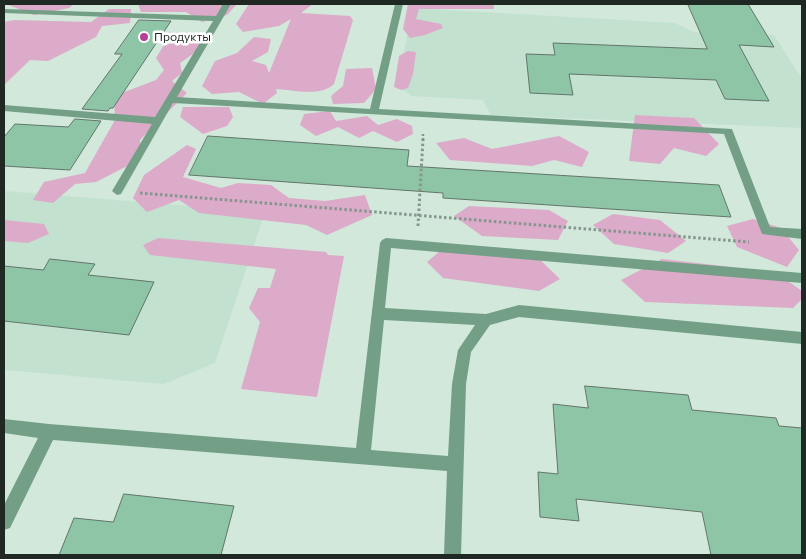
<!DOCTYPE html>
<html>
<head>
<meta charset="utf-8">
<style>
  body { margin:0 }
  #map { position:relative; width:806px; height:559px; overflow:hidden; background:#d2e8db; font-family:Commissioner,sans-serif }
  canvas { display:block }
  .frame { position:absolute; inset:0; border:5px solid #1f2823; pointer-events:none }
</style>
</head>
<body>
<div id="map">
<canvas width="806" height="559"></canvas>
<div class="frame"></div>
</div>
<script>
const context = document.querySelector('canvas').getContext('2d');
context.lineJoin = 'round';
function paint(path, color) { context.fillStyle = color; context.fill(path, 'evenodd'); }
function strokePath(path, color, width, dash) { context.strokeStyle = color; context.lineWidth = width; context.lineCap = dash ? 'butt' : 'round'; context.setLineDash(dash || []); context.stroke(path); }
function write(font, color, halo, rows, align = 'center') {
  context.font = font + ' Commissioner,sans-serif'; context.lineWidth = 5; context.setLineDash([]); context.textBaseline = 'middle'; context.strokeStyle = halo; context.fillStyle = color; for (const [text, x, y, turn = 0] of rows) {
    context.save(); context.translate(x, y); context.rotate((+turn || 0) * Math.PI / 180); context.textAlign = isNaN(turn) ? turn : align; if (halo) context.strokeText(text, 0, 0); context.fillText(text, 0, 0); context.restore();
  }
}
paint(new Path2D(`
  M412 8 675 23 693 32 774 35 802 79V128L491 115 483 100 412 96 398 87Z
  M4 191 265 212 215 363 164 384 4 370Z`), '#c3e1cf');
paint(new Path2D(`
  M6 4H74L69 8 34 15Z
  M138 4H237L227 15 202 22 186 12H141Z
  M249 4H313L301 13 350 16 353 20 334 84C321 97 293 90 276 89L277 93 263 104 239 92 212 94 202 86 215 61 237 53 254 37 271 39 268 52 252 61 266 65 269 73 291 19 279 26 243 32 236 24Z
  M408 4 485 5 494 4V9H419L416 19 441 24 443 28 425 35 410 38 403 29Z
  M109 9H131L130 23 102 26 96 37 48 61 30 60 4 85V22L14 20 91 22Z
  M203 38 207 44 180 63 182 73 172 81 187 93 140 140 141 159 96 182 75 184 53 203 33 200 44 182 85 173 115 120 114 96 156 80 164 70 156 58 164 45Z
  M408 51 416 52 413 74 408 88 401 90 394 87 399 56Z
  M372 68 376 89 364 103 333 104 331 96 343 86 346 69Z
  M183 107H229L233 117 227 126 203 134 180 117Z
  M330 111 336 121 367 116 378 125 397 119 412 126 413 134 397 142 373 131 359 138 338 127 316 136 300 125 304 114Z
  M635 115 694 118 719 144 706 156 674 148 660 164 629 161Z
  M559 136 589 152 582 167 554 160 532 166 450 160 436 143 464 138 492 149Z
  M187 145 196 149 183 177 221 188 238 183 271 185 289 198 325 201 365 195 372 215 327 235 306 225 199 213 179 200 147 212 133 198 144 175Z
  M469 206 549 210 568 221 558 240 482 236 454 216Z
  M613 214 660 220 686 241 668 253 614 244 593 225Z
  M753 219 781 228 799 250 787 267 737 247 727 226Z
  M4 220 44 224 49 234 28 243 4 241Z
  M158 238 326 252 328 255 344 256 317 397 241 389 260 322 249 308 258 288H270L276 269 150 255 143 245Z
  M448 244 530 250 560 279 539 291 443 278 427 262Z
  M662 259 775 272 802 291V299L793 308 645 302 621 280Z`), '#dbabc9');
const building = new Path2D(`
  M688 4H748L774 47 739 45 769 101 725 99 716 80 569 74 573 95 530 93 526 54 555 55 553 43 707 49Z
  M139 20 171 21 113 108H110L108 111 82 109 122 54H115Z
  M75 119 101 121 70 170 4 166V137L15 124 68 127Z
  M208 136 409 150 407 166 719 185 731 217 443 198V193L189 175Z
  M50 259 95 264 88 275 154 282 129 335 4 321V266L43 270Z
  M585 386 688 395 692 410 776 418 779 426 802 428V555H711L702 512 576 499 579 521 540 517 538 472 558 474 553 404 588 408Z
  M124 494 234 506 221 555H59L74 518 113 522Z`);
paint(building, '#8fc5a7');
strokePath(building, '#617569', 1);
strokePath(new Path2D(`
  M423 140V133`), '#86968d', 2.5, [2, 2]);
strokePath(new Path2D(`
  M140 193 749 242
  M418 226 423 139`), '#86968d', 3, [2.5, 2.5]);
paint(new Path2D(`
  M223 4H231L177 97 370 109 395 4H403L379 109 732 129 770 227 802 229V239L762 234 724 134 173 103 121 194 117 195 112 191 152 124 4 111V105L155 117 213 21 4 13V9L216 16Z
  M386 238 802 273V283L391 248 385 308 486 314 519 305 802 332V344L519 317 490 325 471 352 466 384 461 555H444L447 471 53 440 10 528 4 530V505L38 438 4 433V419L49 424 356 448 380 243 382 240ZM384 320 475 325 458 350 452 384 448 456 371 450Z`), '#749f87');
for (const [x, y, r, color] of [
  [144,37,5,"#b74095"]
]) { const dot = new Path2D(); dot.arc(x, y, r, 0, 2 * Math.PI); context.fillStyle = color; context.fill(dot); strokePath(dot, '#fff', 2); }
write('12px', '#1f2823', '#fff', [
  ["Продукты",154,37]
], 'left');
</script>
</body>
</html>
